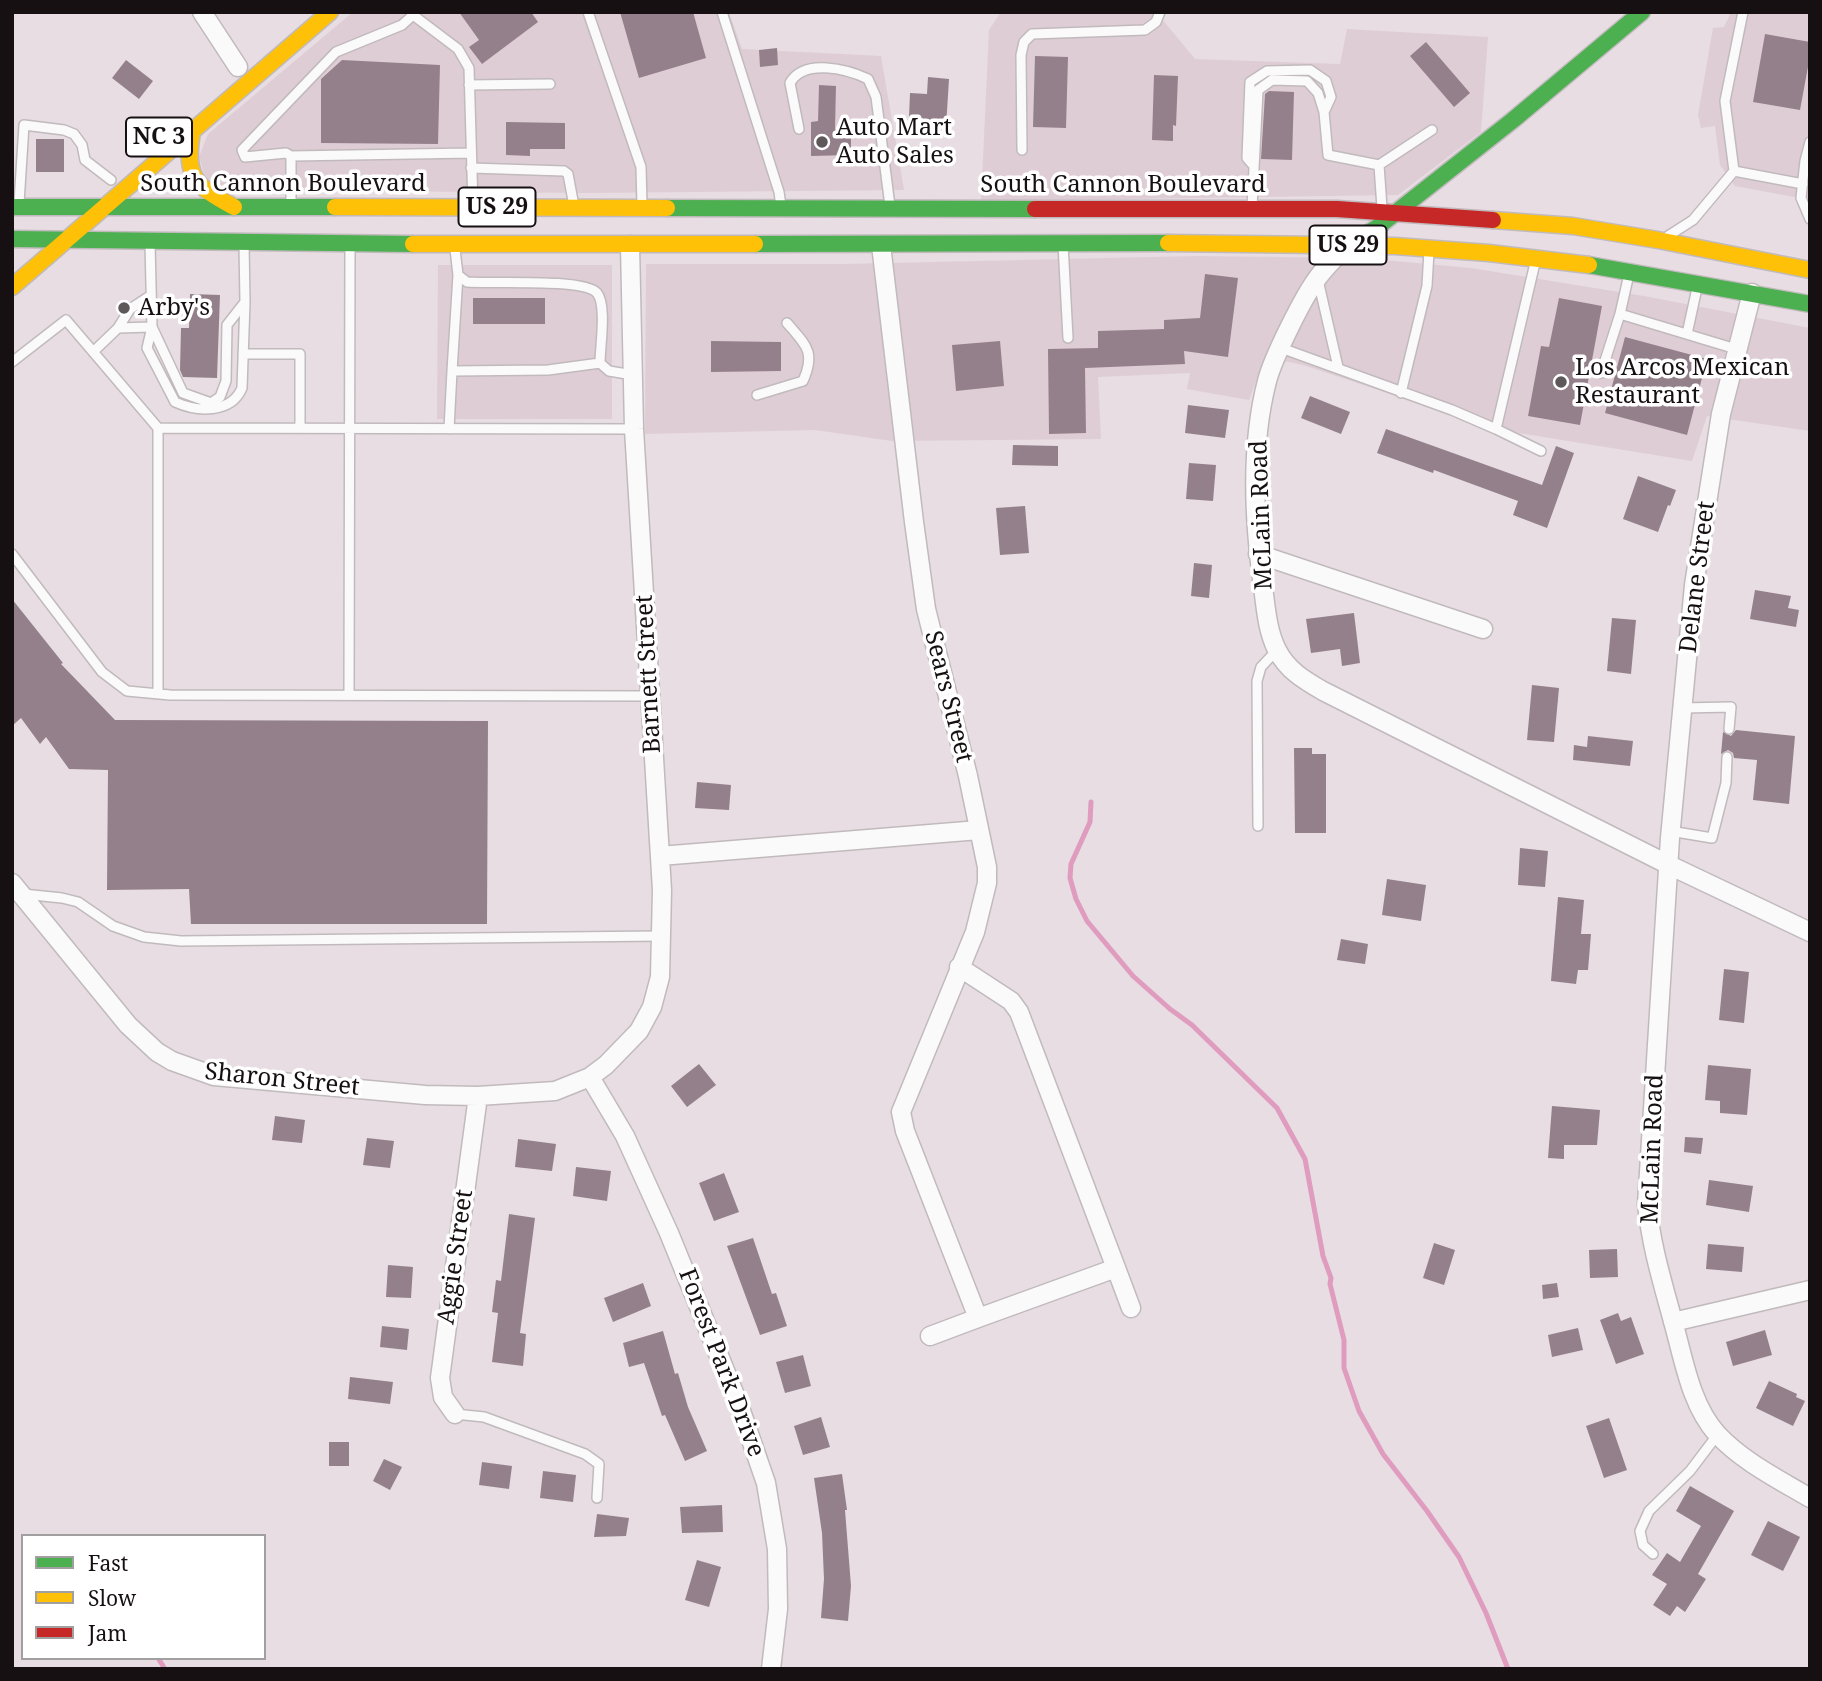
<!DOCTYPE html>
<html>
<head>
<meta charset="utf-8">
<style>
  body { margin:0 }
  #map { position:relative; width:1822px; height:1681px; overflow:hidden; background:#e7dde2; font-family:"Noto Serif",serif }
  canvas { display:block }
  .frame { position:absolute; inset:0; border:14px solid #161012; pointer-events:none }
  .legend { position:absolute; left:21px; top:1534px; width:245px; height:126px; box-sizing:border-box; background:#fff; border:2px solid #a29fa0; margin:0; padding:9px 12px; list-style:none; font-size:21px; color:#161012 }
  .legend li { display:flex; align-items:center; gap:14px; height:35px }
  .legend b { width:35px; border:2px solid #a29fa0 }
</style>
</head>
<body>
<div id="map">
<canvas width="1822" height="1681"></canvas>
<div class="frame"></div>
<ul class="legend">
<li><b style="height:9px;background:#4caf50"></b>Fast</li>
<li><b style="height:9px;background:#ffc107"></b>Slow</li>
<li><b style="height:9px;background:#c62828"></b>Jam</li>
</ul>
</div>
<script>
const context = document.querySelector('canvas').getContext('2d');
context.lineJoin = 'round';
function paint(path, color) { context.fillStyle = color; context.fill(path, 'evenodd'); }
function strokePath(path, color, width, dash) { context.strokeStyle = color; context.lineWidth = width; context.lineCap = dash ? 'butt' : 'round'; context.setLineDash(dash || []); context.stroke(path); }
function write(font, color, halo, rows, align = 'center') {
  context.font = font + ' "Noto Serif",serif'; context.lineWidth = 7; context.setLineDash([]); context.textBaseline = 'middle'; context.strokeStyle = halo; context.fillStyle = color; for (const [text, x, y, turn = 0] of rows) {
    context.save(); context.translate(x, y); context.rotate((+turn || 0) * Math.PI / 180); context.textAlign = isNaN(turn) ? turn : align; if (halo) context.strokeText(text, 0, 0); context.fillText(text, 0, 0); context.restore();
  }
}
paint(new Path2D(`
  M353 12H729L742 49 881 56 904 190 587 193 254 190 222 186 205 177 199 157 208 134Z
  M1001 12H1156L1195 59 1340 64 1347 29 1488 37 1481 132 1398 195 981 201 989 30Z
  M1731 12H1810V200L1735 186 1720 165 1715 126 1701 128 1698 115 1713 28 1724 27Z
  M1196 256 1362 258 1471 268 1644 296 1810 328V431L1707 416 1692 461 1500 430 1303 365 1265 357 1249 400 1187 389 1190 373 1098 377 1101 439 892 441 815 430 645 434 646 264H845Z
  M438 265H612V419H437Z`), '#dfcdd5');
strokePath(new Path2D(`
  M1091 802 1090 822 1071 864 1070 878 1076 899 1087 921 1133 976 1170 1009 1192 1025 1277 1108 1305 1159 1323 1256 1331 1278 1330 1284 1344 1340V1368L1359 1411 1383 1454 1427 1511 1459 1557 1486 1613 1508 1669
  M158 1658 165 1669`), '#df9cbe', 5);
paint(new Path2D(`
  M459 12H531L538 22 482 64 469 47 479 40Z
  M620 12H693L706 58 639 78Z
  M1765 34 1810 42V56L1800 110 1753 102Z
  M1426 42 1470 93 1454 107 1410 56Z
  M777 48 778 65 760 67 759 50Z
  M1035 56 1068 57 1066 128 1033 127Z
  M126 60 153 81 139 99 112 78Z
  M342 60 440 65 438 144 321 143V79Z
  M1154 75 1178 76 1176 126 1173 125V141L1152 140Z
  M928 77 949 79 946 127 923 125V118L909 117 910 93 927 94Z
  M819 85 836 86 835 129H851V155L811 156V122L818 121Z
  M1269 91 1294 92 1292 160 1261 159 1265 94Z
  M506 122 565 123V149H530V156L506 155Z
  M36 139H64V172H36Z
  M1205 274 1238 278 1228 357 1184 351 1185 364 1085 368 1086 433 1049 434 1048 349 1098 348V331L1164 329V320L1200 318Z
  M190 294 220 295 217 378 183 377 180 370 181 328H189Z
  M473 298H545V324H473Z
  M1559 298 1602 306 1580 425 1528 416 1541 346 1549 347Z
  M1625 337 1707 359 1687 435 1605 413Z
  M711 341 781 342V371L711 372Z
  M1000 341 1004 386 956 391 952 345Z
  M1310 396 1350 412 1341 434 1301 418Z
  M1188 405 1229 410 1225 438 1185 433Z
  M1386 429 1542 485 1556 446 1574 453 1547 528 1513 515 1518 501 1434 470 1433 473 1377 453Z
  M1013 445 1058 446V466L1012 465Z
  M1189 463 1216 465 1213 501 1186 499Z
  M1638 476 1676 490 1670 506 1668 505 1658 532 1623 519Z
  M1025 506 1029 553 1000 555 996 508Z
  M1194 563 1212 565 1209 598 1191 596Z
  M1755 590 1791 596 1788 608 1799 610 1796 627 1750 619Z
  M12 599 63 663 61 664 115 720 488 721 487 924H191L189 889 107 890 108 770 69 769 46 737 40 744 21 718 12 726Z
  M1354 613 1360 663 1342 666 1340 649 1311 653 1306 619Z
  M1612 618 1636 620 1631 674 1607 671Z
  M1532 685 1559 688 1554 742 1527 740Z
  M1736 730 1795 736 1789 804 1753 800 1757 760 1734 758 1733 753 1728 750 1721 754 1723 732 1731 736Z
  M1588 736 1633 741 1630 766 1573 760 1574 745 1587 747Z
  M1294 748H1312V754H1326V833H1295Z
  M697 782 731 785 729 810 695 808Z
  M1520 848 1548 851 1545 887 1518 885Z
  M1387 879 1426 885 1421 921 1382 915Z
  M1558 897 1584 900 1581 934H1591L1588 970H1578L1576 984 1551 981Z
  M1341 939 1368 944 1365 964 1337 960Z
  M1724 969 1749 972 1744 1023 1719 1020Z
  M699 1064 716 1085 687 1107 671 1086Z
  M1708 1065 1751 1069 1747 1115 1720 1113V1101L1705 1100Z
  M1552 1106 1600 1110 1597 1145H1564V1159L1548 1158Z
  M275 1116 305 1120 302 1143 272 1140Z
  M1685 1137 1703 1138 1701 1154 1684 1152Z
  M367 1138 394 1141 390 1168 363 1165Z
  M518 1139 556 1144 552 1171 515 1167Z
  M576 1167 611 1171 607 1201 573 1196Z
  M724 1173 739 1212 714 1221 699 1183Z
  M1709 1180 1753 1186 1749 1212 1706 1205Z
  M509 1214 535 1218 520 1333 526 1334 523 1366 492 1362 498 1313 492 1312 496 1280 501 1281Z
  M753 1238 772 1294 776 1293 787 1326 760 1335 727 1246Z
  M1434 1243 1455 1250 1444 1285 1423 1278Z
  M1708 1244 1744 1247 1742 1272 1706 1269Z
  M1617 1249 1618 1277 1590 1278 1589 1250Z
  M388 1265 413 1267 411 1298 386 1297Z
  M643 1283 651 1306 613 1322 604 1298Z
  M1557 1283 1559 1297 1543 1299 1542 1285Z
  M1618 1313 1621 1321 1631 1317 1644 1354 1616 1364 1600 1320Z
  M382 1326 409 1329 407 1350 380 1347Z
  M1578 1328 1583 1350 1552 1357 1548 1335Z
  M1765 1330 1772 1355 1733 1366 1726 1342Z
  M663 1331 675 1374 678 1373 688 1407 707 1451 685 1461 665 1415 662 1416 644 1363 629 1367 623 1343Z
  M803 1355 811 1386 785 1393 776 1362Z
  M350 1377 393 1382 390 1404 348 1399Z
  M1769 1381 1797 1394 1796 1397 1805 1401 1793 1426 1756 1408Z
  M821 1417 830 1447 803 1455 794 1426Z
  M1609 1418 1627 1470 1604 1478 1586 1426Z
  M329 1442H349V1466H329Z
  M384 1459 402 1467 390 1490 373 1481Z
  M482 1462 512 1466 509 1489 479 1485Z
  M543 1471 576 1475 573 1502 540 1498Z
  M842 1474 847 1510H845L851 1586 848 1621 821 1618 824 1579 822 1533 814 1478Z
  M1690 1486 1734 1511 1698 1574 1706 1579 1685 1612 1677 1606 1670 1616 1653 1605 1667 1584 1652 1575 1667 1553 1680 1562 1701 1526 1676 1511Z
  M722 1505 723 1532 682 1533 680 1507Z
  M597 1514 629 1518 626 1536 594 1537Z
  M1768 1521 1800 1537 1783 1571 1751 1555Z
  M697 1560 721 1567 709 1607 685 1600Z`), '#94808b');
const lane = new Path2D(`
  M588 12 641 167 642 205
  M722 12 779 192 781 206
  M413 15 458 49 469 68 473 206
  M469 85 550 84
  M799 129 790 83C804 58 847 69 868 79L876 97 890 206
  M1022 150 1021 55 1024 42 1032 34 1145 30 1156 22 1160 12
  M291 156 471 153
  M1805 161 1810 142
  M1810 162 1805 161 1801 198 1810 219
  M1379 165 1382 208
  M1254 166 1247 158 1250 82 1267 71 1310 70 1326 81 1331 97 1324 112
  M471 168 564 171 568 174 574 206
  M1734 171 1725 101 1743 12
  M19 203 24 125 64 130 74 134 82 145 85 160 111 180
  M291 205V156L286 153 245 157 242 150 336 52 402 25 413 15 411 12
  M1252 207 1258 90 1272 80 1307 81 1318 93 1324 112 1328 155 1379 165 1432 130
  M1668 236 1693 220 1734 171 1803 184
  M150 243 152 327 147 348 175 402C197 412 231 414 242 388L245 302 244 244
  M1063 244 1068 338
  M455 249 458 275 452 371 548 370 600 363
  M1629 274 1620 314 1736 349
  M458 275 467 282C490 284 584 278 597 293 607 305 600 347 600 363L609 371 633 375
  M1318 280 1338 367
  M150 296 130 309 118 328 152 327 183 393 211 403 220 397 226 381 227 325 245 302
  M1687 334 1697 288
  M1281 348 1452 410 1496 429 1541 451
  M93 352 118 328
  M243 354H300V428
  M12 362 66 320 158 428 634 429
  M1601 373 1620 314
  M1401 393 1427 286 1429 251
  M757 395 803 381C816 352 806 345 787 323
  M449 429 452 371
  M1496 429 1535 263
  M12 554 102 672 127 691 170 695 650 696
  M158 694V428
  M349 695 350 245
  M1682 708 1731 707 1729 729
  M1258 826 1257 681 1261 667 1277 650
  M1670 831 1712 838 1726 783 1727 757
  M23 894 62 898 78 902 113 926 144 937 181 941 661 936
  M455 1414 484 1417 585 1454 599 1464 597 1498
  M1653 1554 1643 1545 1640 1531 1649 1511 1690 1471 1718 1434`);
const street = new Path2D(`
  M202 12 238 67
  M881 245 914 522 926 609 968 776 987 867V883L975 932 901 1112 905 1131 978 1318 1116 1268 1019 1012 1011 1001 959 967
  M1348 245C1338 255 1327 265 1319 276 1304 295 1273 358 1267 381 1250 447 1254 520 1263 587 1266 608 1267 630 1277 650 1287 670 1304 680 1323 691L1669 865 1810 932
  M1752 293 1721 414 1694 585 1670 838 1647 1204C1651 1246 1663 1284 1674 1325 1684 1361 1691 1405 1717 1434 1742 1461 1778 1479 1810 1498
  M1258 554 1483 629
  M660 856 979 830
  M12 883 128 1025 157 1052 172 1061 214 1076 425 1095 478 1096 555 1091 590 1077 606 1065 639 1031 652 1007 660 977 662 890 634 429 630 245
  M590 1077 625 1136 669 1233 739 1405 766 1483 777 1549 778 1609 771 1669
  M1116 1268 1131 1308
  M1673 1322 1810 1290
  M930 1336 978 1318
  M455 1414 443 1397 440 1378 478 1096`);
const fast = new Path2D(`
  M12 207H335
  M667 208 1035 209
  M12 239 413 244
  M755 244 1168 243
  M1348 245 1375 229 1513 120 1642 12
  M1589 265 1810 304`);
const slow = new Path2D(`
  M192 132C184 178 196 186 234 207
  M335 207 667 208
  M1493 220 1573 226 1658 240 1810 270
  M1168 243 1395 246 1489 253 1589 265
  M413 244H755
  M12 287 330 12`);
const jam = new Path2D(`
  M1035 209H1337L1493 220`);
strokePath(lane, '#c1babd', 12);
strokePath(street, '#c1babd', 21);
strokePath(fast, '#c1babd', 19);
strokePath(slow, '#c1babd', 19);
strokePath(jam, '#c1babd', 19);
strokePath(lane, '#fbfafb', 9);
strokePath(street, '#fbfafb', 18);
strokePath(fast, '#4caf50', 16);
strokePath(slow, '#ffc107', 16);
strokePath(jam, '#c62828', 16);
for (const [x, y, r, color] of [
  [822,142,7,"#5f585b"],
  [124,308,7,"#5f585b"],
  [1561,382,7,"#5f585b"]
]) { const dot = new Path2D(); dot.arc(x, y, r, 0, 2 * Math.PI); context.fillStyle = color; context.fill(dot); strokePath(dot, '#fff', 2.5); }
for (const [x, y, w] of [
  [159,137,66],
  [497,207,77],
  [1348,245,77]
]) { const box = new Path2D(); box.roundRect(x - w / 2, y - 19.5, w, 39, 5); context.fillStyle = '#fff'; context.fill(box); strokePath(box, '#161012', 2); }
write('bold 23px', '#161012', null, [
  ["NC 3",159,137],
  ["US 29",497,207],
  ["US 29",1348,245]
]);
write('24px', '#161012', '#fff', [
  ["Auto Mart",836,128],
  ["Auto Sales",836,156],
  ["Arby's",138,308],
  ["Los Arcos Mexican",1575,368],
  ["Restaurant",1575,396]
], 'left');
write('24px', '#161012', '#fff', [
  ["South Cannon Boulevard",283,184],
  ["South Cannon Boulevard",1123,185],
  ["McLain Road",1262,515,-92],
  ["Delane Street",1698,577,-83],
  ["Barnett Street",649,674,-93],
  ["Sears Street",948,697,76],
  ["Sharon Street",282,1080,6],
  ["McLain Road",1653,1149,-88],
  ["Aggie Street",456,1257,-82],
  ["Forest Park Drive",721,1363,69]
]);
</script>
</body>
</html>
